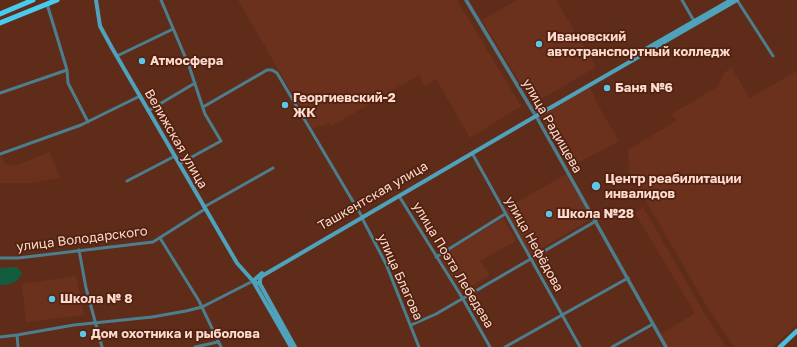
<!DOCTYPE html>
<html>
<head>
<meta charset="utf-8">
<style>
  body { margin:0 }
  canvas { display:block; background:#5e2c19 }
</style>
</head>
<body>
<canvas width="797" height="347"></canvas>
<script>
const context = document.querySelector('canvas').getContext('2d');
context.lineJoin = 'round';
function paint(path, color) { context.fillStyle = color; context.fill(path, 'evenodd'); }
function strokePath(path, color, width, dash) { context.strokeStyle = color; context.lineWidth = width; context.lineCap = dash ? 'butt' : 'round'; context.setLineDash(dash || []); context.stroke(path); }
function write(font, color, halo, rows, align = 'center') {
  context.font = font + ' "Golos Text",sans-serif'; context.lineWidth = 3.5; context.setLineDash([]); context.textBaseline = 'middle'; context.strokeStyle = halo; context.fillStyle = color; for (const [text, x, y, turn = 0] of rows) {
    context.save(); context.translate(x, y); context.rotate((+turn || 0) * Math.PI / 180); context.textAlign = isNaN(turn) ? turn : align; if (halo) context.strokeText(text, 0, 0); context.fillText(text, 0, 0); context.restore();
  }
}
paint(new Path2D(`
  M238 0H457L521 106 470 138 436 79 425 86 419 75 332 126 329 123 313 129Z
  M517 0H556L596 67 533 104 482 20Z
  M731 67 750 98 797 71V324L773 347H734L707 307 629 171 628 150 676 121 672 114 719 86 723 74Z
  M589 87 596 99 595 100 619 141 570 167 540 115Z
  M50 152 60 178 32 183H0V155L6 164 14 166Z
  M568 173 593 218 530 255 505 209Z
  M643 207 704 313 726 347H668L661 334 695 313 635 213Z
  M503 218 516 241 480 261 490 275 461 292 440 257Z
  M76 276 84 315 26 322 22 284Z`), '#6b311c');
paint(new Path2D(`
  M10 267H17L22 273C18 283 10 285 0 285V268Z`), '#135c3d');
strokePath(new Path2D(`
  M161 0 189 66 205 114 221 141 179 164
  M682 0 694 21
  M737 0 773 56
  M47 4 58 40 67 70 68 83 88 122
  M117 56 173 29
  M0 93 67 70
  M203 107 267 70H272L277 73 361 215
  M148 111 195 83
  M472 153 580 347
  M0 154 81 125 140 96
  M127 181 175 156
  M399 196 463 299 490 347
  M204 207 273 168
  M362 218 386 264 419 347
  M160 238 199 301 221 347
  M79 250 86 288 102 347
  M436 257 505 214
  M0 258H18L153 242 205 209
  M411 325 436 314 596 221
  M17 335 18 347
  M0 337 17 335 74 325 152 317 186 311 202 307 253 281
  M195 347 218 342
  M505 347 628 278
  M612 347 653 324`), '#4c7e8e', 3);
strokePath(new Path2D(`
  M466 0 534 113
  M536 116 666 347`), '#4c7e8e', 3.5);
strokePath(new Path2D(`
  M96 0 100 26 112 48 237 263 253 281 260 284 295 347
  M637 54 731 0
  M253 281 262 273
  M253 281 291 347
  M260 284V279L262 276 536 116 737 0`), '#4ea2bc', 4);
strokePath(new Path2D(`
  M780 347 797 331`), '#4cbedf', 4.5);
strokePath(new Path2D(`
  M0 14 33 0
  M0 23 57 0`), '#49caef', 5);
for (const [x, y, r, color] of [
  [539,44,4,"#5cc7e7"],
  [142,61,4,"#5cc7e7"],
  [607,88,4,"#5cc7e7"],
  [285,105,4,"#5cc7e7"],
  [596,186,5,"#5cc7e7"],
  [549,214,4,"#5cc7e7"],
  [52,299,4,"#5cc7e7"],
  [83,334,4,"#5cc7e7"]
]) { const dot = new Path2D(); dot.arc(x, y, r, 0, 2 * Math.PI); context.fillStyle = color; context.fill(dot); strokePath(dot, '#52210f', 1.5); }
write('bold 13px', '#fbdacf', '#52210f', [
  ["Ивановский",547,37],
  ["автотранспортный колледж",547,52],
  ["Атмосфера",150,61],
  ["Баня №6",615,88],
  ["Георгиевский-2",293,98],
  ["ЖК",293,113],
  ["Центр реабилитации",605,179],
  ["инвалидов",605,194],
  ["Школа №28",557,214],
  ["Школа № 8",60,299],
  ["Дом охотника и рыболова",91,334]
], 'left');
write('13px', '#fbdacf', '#52210f', [
  ["улица Радищева",552,126,60],
  ["Велижская улица",176,139,60],
  ["Ташкентская улица",373,196,-30],
  ["улица Володарского",82,239,-7],
  ["улица Нефёдова",534,244,61],
  ["улица Поэта Лебедева",453,265,59],
  ["улица Благова",400,277,66]
]);
</script>
</body>
</html>
